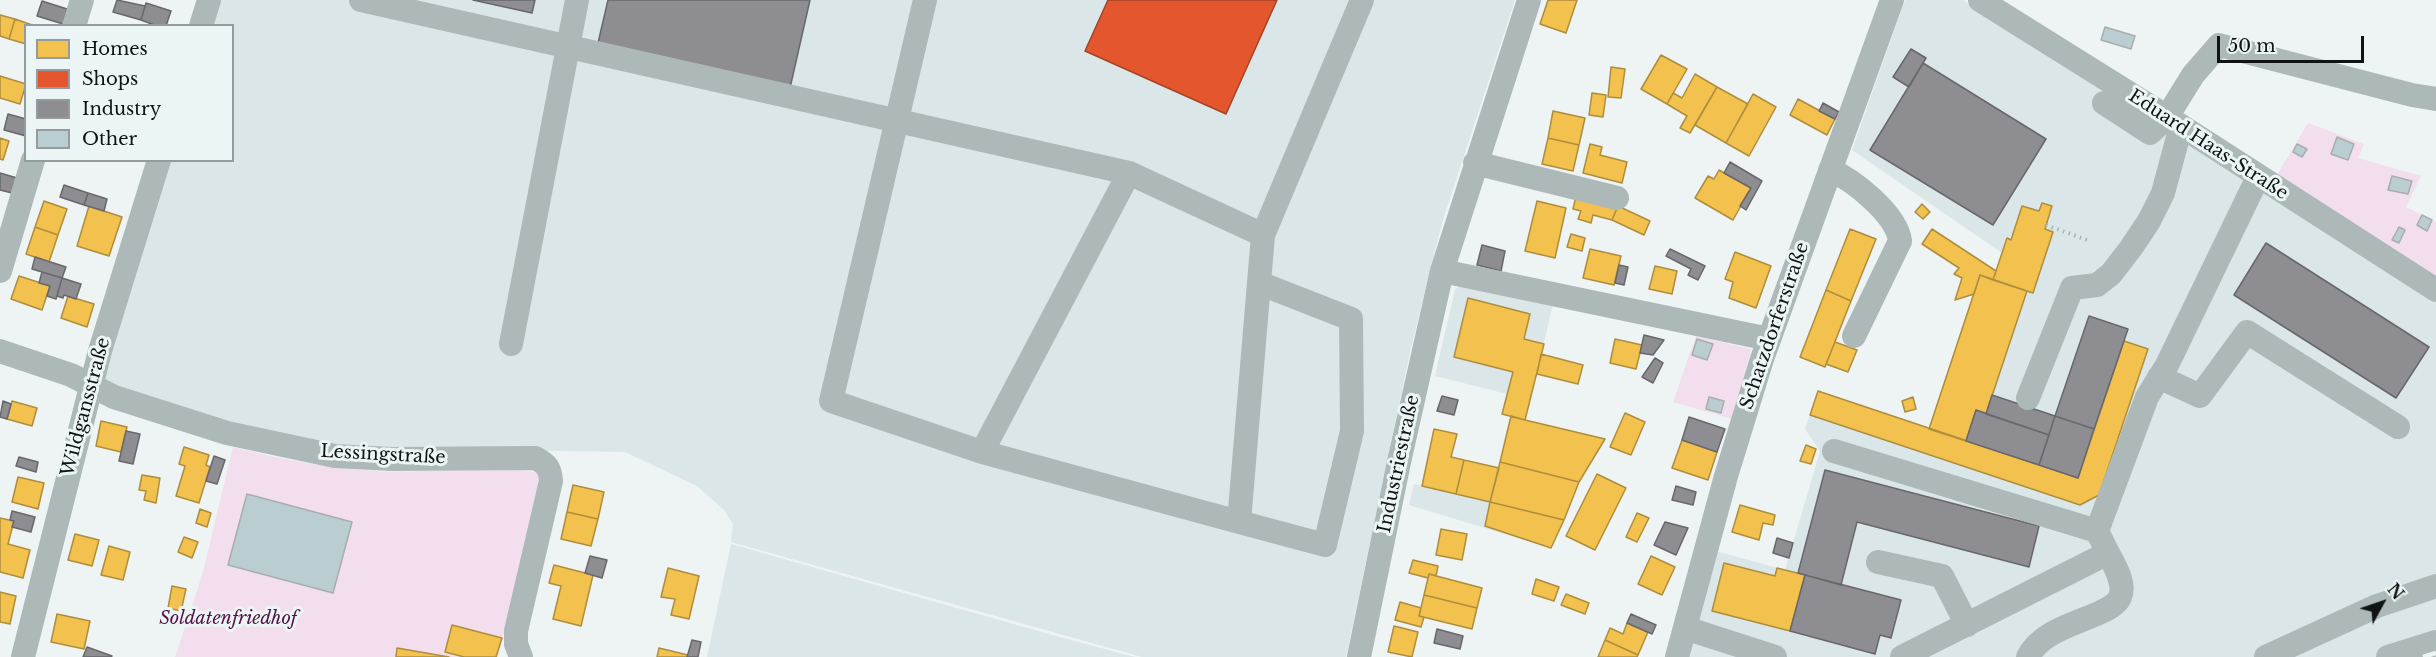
<!DOCTYPE html>
<html>
<head>
<meta charset="utf-8">
<style>
  body { margin:0 }
  #map { position:relative; width:2436px; height:657px; overflow:hidden; background:#eef3f4; font-family:"Libre Baskerville",serif }
  canvas { display:block }
  .legend { position:absolute; left:24px; top:24px; width:210px; height:138px; box-sizing:border-box; background:#ecf5f6; border:2px solid #949b9b; margin:0; padding:8px 10px; list-style:none; font-size:18px; color:#101313 }
  .legend li { display:flex; align-items:center; gap:12px; height:30px }
  .legend b { width:30px; border:2px solid #949b9b }
  .north { position:absolute; left:2352px; top:573px; width:60px; height:60px; -webkit-text-stroke:4px #ecf5f6; paint-order:stroke; rotate:50deg; font-size:16px; font-weight:700; line-height:24px; text-align:center; color:#101313 }
  .north::after { content:''; display:block; margin:auto; width:21px; height:27px; background:#101313; clip-path:polygon(50% 0,100% 100%,50% 72%,0 100%) }
  .scale { position:absolute; left:2217px; top:36px; width:147px; height:27px; box-sizing:border-box; border:3px solid #101313; border-top:0; padding-left:8px; font-size:18px; line-height:21px; white-space:nowrap; color:#101313; -webkit-text-stroke:4px #ecf5f6; paint-order:stroke }
</style>
</head>
<body>
<div id="map">
<canvas width="2436" height="657"></canvas>
<ul class="legend">
<li><b style="height:16px;background:#f2c14e"></b>Homes</li>
<li><b style="height:16px;background:#e4572e"></b>Shops</li>
<li><b style="height:16px;background:#8d8d92"></b>Industry</li>
<li><b style="height:16px;background:#baced1"></b>Other</li>
</ul>
<div class="north">N</div>
<div class="scale">50 m</div>
</div>
<script>
const context = document.querySelector('canvas').getContext('2d');
context.lineJoin = 'round';
function paint(path, color) { context.fillStyle = color; context.fill(path, 'evenodd'); }
function strokePath(path, color, width, dash) { context.strokeStyle = color; context.lineWidth = width; context.lineCap = dash ? 'butt' : 'round'; context.setLineDash(dash || []); context.stroke(path); }
function write(font, color, halo, rows, align = 'center') {
  context.font = font + ' "Libre Baskerville",serif'; context.lineWidth = 6; context.setLineDash([]); context.textBaseline = 'middle'; context.strokeStyle = halo; context.fillStyle = color; for (const [text, x, y, turn = 0] of rows) {
    context.save(); context.translate(x, y); context.rotate((+turn || 0) * Math.PI / 180); context.textAlign = isNaN(turn) ? turn : align; if (halo) context.strokeText(text, 0, 0); context.fillText(text, 0, 0); context.restore();
  }
}
paint(new Path2D(`
  M217 0H1515L1442 223 1410 352 1346 657H1142L731 542 733 524 724 510 697 486 625 452 369 448 311 444 253 432 104 381 106 356 167 161 232 160V26L209 25Z
  M1905 0H1963L2436 299V657H1684L1712 550 1785 570 1820 451 1805 429 1818 391 1929 428 1993 279 2002 253 1852 150Z
  M1462 284 1553 304 1526 420 1605 439 1579 482 1551 548 1409 505 1414 484 1456 493 1464 460 1499 467 1511 416 1502 414 1507 394 1435 376 1455 290Z
  M731 544 1056 636 1135 657H707Z`), '#dbe6e8');
paint(new Path2D(`
  M2308 123 2364 144 2358 158 2421 176 2406 207 2436 222V281L2275 178Z
  M1696 336 1751 349 1733 419 1673 402Z
  M233 447C280 459 326 468 374 471 429 474 486 464 540 473L543 481 498 657H175L203 572Z`), '#f2deed');
const homes = new Path2D(`
  M1548 0H1577L1566 33 1540 24Z
  M0 15 15 19 9 39 0 36Z
  M15 19 35 26H26V44L9 39Z
  M1661 55 1687 69 1667 104 1641 89Z
  M1611 67 1625 69 1621 98 1608 97Z
  M1695 74 1717 87 1690 133 1680 128 1687 116 1667 104 1673 93 1682 98Z
  M0 76 26 84 20 104 0 98Z
  M1717 87 1748 104 1726 143 1695 125Z
  M1592 93 1606 95 1603 117 1589 115Z
  M1753 94 1776 107 1749 156 1726 143Z
  M1798 99 1835 119 1827 135 1790 115Z
  M1553 111 1585 118 1579 145 1548 138Z
  M0 138 9 141 3 160 0 159Z
  M1548 138 1579 145 1573 171 1542 164Z
  M1590 144 1602 147 1600 155 1627 162 1622 183 1583 173Z
  M1719 170 1751 188 1733 220 1695 198 1708 176 1714 179Z
  M1576 196 1618 206 1612 220 1593 215 1591 223 1578 219 1581 211 1573 209Z
  M44 201 67 209 58 235 35 227Z
  M1537 201 1566 208 1555 258 1525 251Z
  M2042 203 2052 206 2045 229 2053 232 2033 293 1993 280 2007 238 2011 240 2022 206 2039 211Z
  M1922 204 1930 212 1923 219 1915 212Z
  M89 206 122 217 109 256 77 246Z
  M1618 206 1650 221 1644 235 1612 220Z
  M35 227 58 235 49 262 26 254Z
  M1850 229 1876 239 1851 301 1826 290Z
  M1932 229 1996 271 1993 280 1980 275 1974 294 1955 300 1962 278 1954 274 1959 268 1922 244Z
  M1571 234 1585 238 1582 251 1567 247Z
  M1590 249 1621 256 1614 285 1583 278Z
  M1735 252 1771 266 1756 308 1729 298 1733 282 1725 279Z
  M1655 266 1677 271 1672 294 1649 289Z
  M1980 275 2027 291 1986 414 1976 410 1966 441 1929 429Z
  M19 276 50 286 42 310 11 299Z
  M1826 290 1851 301 1825 367 1800 357Z
  M68 296 94 304 87 327 61 318Z
  M1468 298 1530 314 1524 339 1544 344 1525 420 1502 414 1513 372 1454 357Z
  M1615 339 1642 345 1636 369 1610 363Z
  M2124 341 2148 349 2099 495 2080 505 1810 415 1818 391 2078 478Z
  M1835 342 1857 350 1848 372 1826 364Z
  M1541 354 1583 365 1578 384 1537 374Z
  M1913 397 1916 409 1905 412 1902 401Z
  M12 401 37 408 32 426 7 419Z
  M1625 413 1645 422 1631 455 1610 447Z
  M1511 416 1525 420 1605 439 1579 482 1500 462Z
  M101 421 127 427 121 452 96 446Z
  M1434 429 1457 434 1451 457 1464 460 1456 494 1422 486Z
  M1682 440 1717 452 1708 480 1672 468Z
  M1806 445 1816 449 1811 464 1800 461Z
  M184 447 209 455 206 465 210 467 199 503 176 496 185 466 179 464Z
  M1464 460 1499 468 1490 502 1456 494Z
  M1500 462 1579 482 1564 520 1490 502Z
  M1597 474 1626 488 1595 550 1566 536Z
  M142 475 160 478 156 503 144 500 146 491 139 490Z
  M18 477 44 483 38 509 12 502Z
  M573 485 604 492 598 519 567 512Z
  M1490 502 1564 520 1551 548 1485 526Z
  M1740 505 1775 515 1773 525 1763 523 1759 540 1732 532Z
  M200 509 211 513 207 527 196 523Z
  M567 512 598 519 591 546 561 539Z
  M1637 513 1649 518 1637 542 1626 537Z
  M0 518 14 521 8 544 30 550 23 578 0 572Z
  M1441 529 1467 534 1462 560 1436 555Z
  M75 534 99 540 92 566 68 560Z
  M184 537 198 542 192 558 178 552Z
  M109 546 130 552 123 580 101 575Z
  M1651 556 1675 567 1662 595 1638 584Z
  M1413 560 1438 566 1436 576 1429 574 1428 578 1409 573Z
  M1724 563 1775 576 1777 568 1805 575 1790 631 1712 611Z
  M554 565 593 575 581 626 553 619 561 586 549 583Z
  M668 568 699 576 689 619 671 615 675 599 661 597Z
  M1429 574 1482 588 1477 608 1424 595Z
  M1536 579 1559 587 1554 601 1532 594Z
  M172 586 186 589 181 611 168 608Z
  M0 592 16 596 10 624 0 622Z
  M1566 594 1589 603 1585 614 1561 605Z
  M1424 595 1477 608 1472 629 1419 616Z
  M1400 602 1421 608 1419 616 1424 617 1421 627 1395 620Z
  M57 614 90 621 84 649 51 642Z
  M1627 623 1648 632 1638 655 1605 640 1610 628 1623 634Z
  M452 625 502 638 496 657H464L445 652Z
  M1394 626 1418 632 1412 657 1388 652Z
  M1605 640 1638 655 1637 657H1598Z
  M397 648 449 657H396Z
  M659 648 688 655 687 657H657Z`);
paint(homes, '#f2c14e');
strokePath(homes, '#ae8d3c', 1.5);
const shops = new Path2D(`
  M1108 0H1277L1226 114 1085 51Z`);
paint(shops, '#e4572e');
strokePath(shops, '#a44326', 1.5);
const industry = new Path2D(`
  M117 0 145 6 141 20 113 12Z
  M473 0H535L532 13Z
  M608 0H810L790 88 598 43Z
  M42 1 67 9 63 24 37 16Z
  M146 3 171 11 166 26H157L141 20Z
  M1911 49 1926 58 1909 87 1893 77Z
  M1923 63 2046 139 1993 225 1870 150Z
  M1823 103 1839 112 1835 119 1819 111Z
  M8 114 26 119V136L4 130Z
  M1730 162 1762 181 1746 210 1740 206 1751 188 1724 173Z
  M0 173 17 178 12 193 0 190Z
  M64 185 88 193 84 205 60 197Z
  M88 193 107 199 104 211 84 205Z
  M2266 243 2429 347 2396 398 2234 295Z
  M1482 245 1505 251 1501 271 1477 265Z
  M1670 249 1705 266 1698 280 1688 275 1691 269 1666 256Z
  M35 257 66 267 62 278 32 269Z
  M1619 265 1628 267 1624 285 1615 283Z
  M42 272 62 278 56 299 47 296 50 286 39 283Z
  M62 278 81 284 76 299 64 295 63 298 57 296Z
  M2089 316 2128 329 2094 429 2055 416Z
  M1644 335 1664 340 1653 355 1640 353Z
  M1655 358 1663 363 1653 383 1642 377Z
  M1992 395 2055 416 2049 435 1986 414Z
  M1442 396 1458 400 1454 415 1437 411Z
  M3 401 11 404 7 419 0 417Z
  M1976 410 2049 435 2039 465 1966 441Z
  M2055 416 2094 429 2078 478 2039 465Z
  M1689 417 1725 429 1717 452 1682 440Z
  M126 431 140 434 133 464 119 461Z
  M214 456 225 460 217 484 206 481Z
  M19 457 38 462 36 472 16 466Z
  M1825 470 2039 526 2029 567 1857 522 1841 585 1798 573Z
  M1676 486 1696 492 1693 505 1672 500Z
  M12 511 35 517 31 532 12 527 14 521 10 520Z
  M1665 522 1688 528 1676 555 1654 545Z
  M1777 538 1793 543 1789 558 1773 553Z
  M590 556 607 560 602 578 585 573Z
  M1805 575 1901 600 1891 638 1880 635 1875 654 1790 631Z
  M1631 614 1656 625 1652 634 1627 623Z
  M1437 629 1463 636 1460 649 1434 643Z
  M692 640 701 642 698 657H687Z
  M87 647 112 656 111 657H83Z`);
paint(industry, '#8d8d92');
strokePath(industry, '#68686c', 1.5);
const building = new Path2D(`
  M2105 27 2135 36 2131 49 2101 40Z
  M2337 137 2354 144 2348 160 2331 154Z
  M2297 144 2307 149 2302 157 2293 152Z
  M2392 176 2412 181 2408 194 2388 190Z
  M2422 215 2432 220 2427 231 2417 225Z
  M2399 227 2405 230 2399 243 2392 240Z
  M1697 339 1713 344 1707 360 1692 355Z
  M1709 397 1724 401 1721 413 1706 409Z
  M247 494 352 522 333 593 228 565Z`);
paint(building, '#baced1');
strokePath(building, '#a9adae', 1.5);
strokePath(new Path2D(`
  M2046 225 2090 241`), '#a9b2b3', 4, [1.5, 4.5]);
strokePath(new Path2D(`
  M361 0 1129 173 1263 235 1362 0
  M925 0 831 401 982 452 1239 522 1263 235
  M1980 0 2167 117 2436 290
  M74 26 82 0
  M201 26 209 0
  M2104 103 2150 133 2167 117 2193 75 2219 45 2412 95 2436 99
  M1475 163 1617 198
  M1830 170C1854 180 1897 215 1900 241L1854 336
  M0 271 33 160
  M1442 271 1769 339
  M511 344 577 0
  M0 351 71 375 114 397 227 433 335 456 392 459 535 458C547 464 550 468 551 481L516 631V644L521 657
  M2159 377 2200 396 2247 332 2398 427
  M2028 398 2072 288 2097 285 2111 274 2131 248 2149 221 2163 193 2181 126
  M1834 451 2097 531
  M982 452 1129 173
  M1239 522 1325 545 1352 431 1351 319 1259 283
  M1878 562 1942 576 1967 625
  M1685 628 1775 657
  M23 657 100 351 159 160
  M1359 657 1399 462 1442 271 1529 0
  M1677 657 1726 476 1762 359 1892 0
  M1902 657 2108 553 2097 531 2147 397 2167 365 2258 177
  M2028 657C2046 621 2111 619 2120 597 2126 583 2114 565 2108 553
  M2266 657 2377 606 2436 586
  M2388 657 2436 642`), '#adb8b9', 24);
const rail = new Path2D(`
  M2423 657 2436 653`);
strokePath(rail, '#afb7b8', 7);
strokePath(rail, '#ecf5f6', 4.5, [14]);
write('18px', '#101313', '#ecf5f6', [
  ["Eduard Haas-Straße",2208,145,33],
  ["Schatzdorferstraße",1775,326,-71],
  ["Wildgansstraße",86,407,-75],
  ["Lessingstraße",383,455,3],
  ["Industriestraße",1399,464,-78]
]);
write('italic 18px', '#571148', '#ecf5f6', [
  ["Soldatenfriedhof",228,619]
]);
</script>
</body>
</html>
